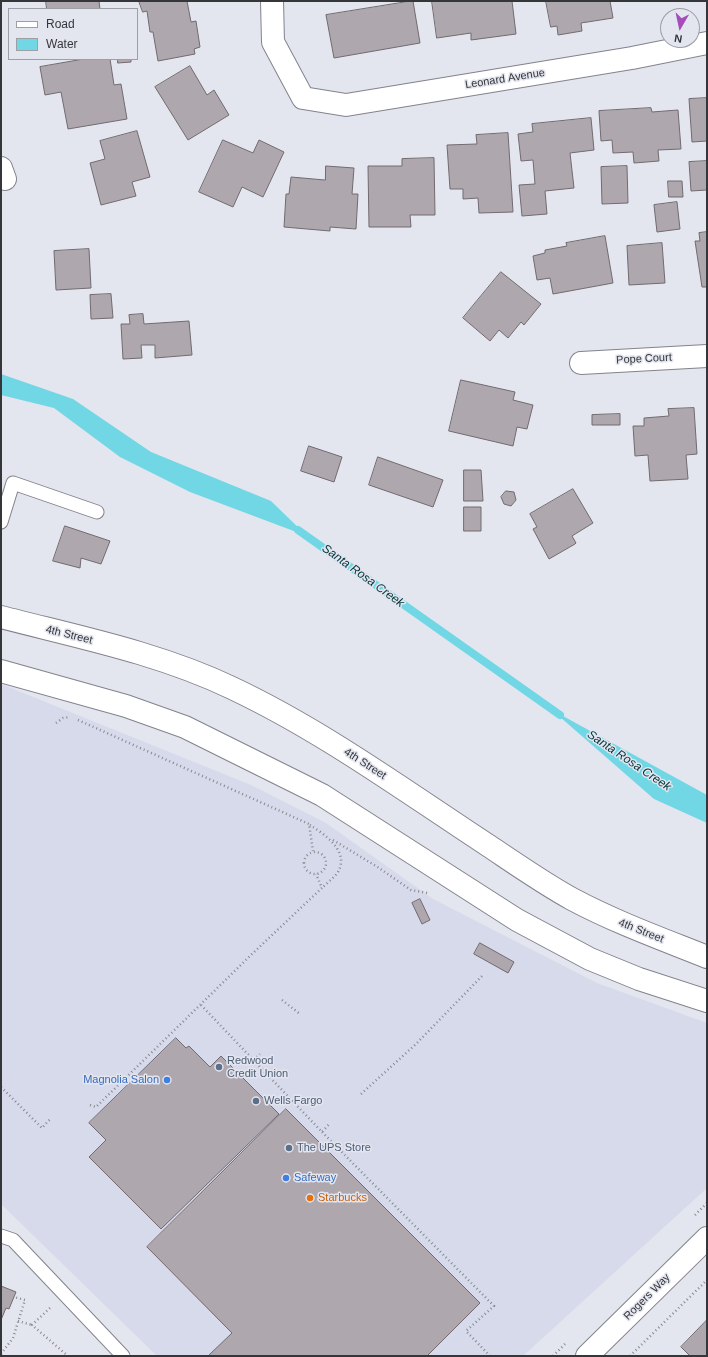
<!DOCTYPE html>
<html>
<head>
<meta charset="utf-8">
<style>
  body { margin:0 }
  #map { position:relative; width:708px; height:1357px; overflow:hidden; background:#e3e5ef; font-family:Helvetica,sans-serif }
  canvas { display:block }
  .frame { position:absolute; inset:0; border:2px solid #35363a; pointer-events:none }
  .legend { position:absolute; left:8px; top:8px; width:130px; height:52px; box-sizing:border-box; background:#e3e5ef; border:1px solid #9d9fa7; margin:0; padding:5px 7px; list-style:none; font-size:12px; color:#35363a }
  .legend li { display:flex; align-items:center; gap:8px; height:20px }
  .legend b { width:20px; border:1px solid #9d9fa7 }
  .north { position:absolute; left:660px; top:8px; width:40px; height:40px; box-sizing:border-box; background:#e3e5ef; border:1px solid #9d9fa7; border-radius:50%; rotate:189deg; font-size:11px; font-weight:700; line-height:16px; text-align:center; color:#35363a }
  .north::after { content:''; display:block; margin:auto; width:14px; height:18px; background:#a54dba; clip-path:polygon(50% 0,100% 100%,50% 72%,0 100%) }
</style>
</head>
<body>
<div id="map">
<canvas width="708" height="1357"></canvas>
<div class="frame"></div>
<ul class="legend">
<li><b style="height:5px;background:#fff"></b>Road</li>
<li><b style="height:11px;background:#71d7e4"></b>Water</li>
</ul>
<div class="north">N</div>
</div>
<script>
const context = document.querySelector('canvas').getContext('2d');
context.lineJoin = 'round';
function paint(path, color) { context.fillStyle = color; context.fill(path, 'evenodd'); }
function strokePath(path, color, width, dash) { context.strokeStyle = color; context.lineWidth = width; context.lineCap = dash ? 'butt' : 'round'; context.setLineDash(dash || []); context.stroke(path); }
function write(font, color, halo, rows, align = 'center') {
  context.font = font + ' Helvetica,sans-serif'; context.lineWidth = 3; context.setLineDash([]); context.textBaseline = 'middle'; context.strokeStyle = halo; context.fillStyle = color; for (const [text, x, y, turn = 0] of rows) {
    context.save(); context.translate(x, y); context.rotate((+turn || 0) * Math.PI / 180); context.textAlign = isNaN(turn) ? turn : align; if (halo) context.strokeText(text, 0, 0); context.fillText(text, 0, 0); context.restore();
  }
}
paint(new Path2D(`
  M1 684 251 785 326 823 433 899 597 983 707 1023V1188L523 1356H157L1 1204Z`), '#d7daeb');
paint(new Path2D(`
  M1 374 73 399 151 452 271 501 307 536 190 492 120 457 54 408 1 395Z
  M552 710 707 795V823L654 799Z`), '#71d7e4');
strokePath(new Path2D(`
  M298 530 560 715`), '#71d7e4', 8);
const building = new Path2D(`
  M46 1H99L100 9H47Z
  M139 1H187L191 22 196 21 200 47 194 49 195 54 158 61 153 32H150L147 11 143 12Z
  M413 1 420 43 334 58 326 15Z
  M432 1H512L516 34 471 40V33L437 38Z
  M546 1H610L613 18 581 23 582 31 558 35 557 26 551 27Z
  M84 59H110L114 85 121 84 127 119 68 129 61 92 45 95 40 67Z
  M118 59H131V62L118 63Z
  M190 66 207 95 214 90 229 115 188 140 155 87Z
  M707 98V141L692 142 689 99Z
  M651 108 652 112 678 110 681 149 658 150 659 161 634 163 633 152 613 153 612 140 601 141 599 111Z
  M591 118 594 150 570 153 574 188 545 191 547 214 522 216 519 185 535 184 533 160 521 161 518 134 533 132 532 124Z
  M137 131 150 177 132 182 136 196 101 205 90 163 105 159 100 141Z
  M508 133 513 212 479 213 478 198 463 199V189H450L447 145 477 144 476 135Z
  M223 140 253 153 259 140 284 152 263 197 242 187 233 207 199 192Z
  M434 158 435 215H410L411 227H369L368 166H402V159Z
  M707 161V190L691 191 689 162Z
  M326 166 354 168 352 194H358L356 229 330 227V231L284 227 286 194H289L291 177 325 180Z
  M627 166 628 203 602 204 601 167Z
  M668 181H682L683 197H669Z
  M677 202 680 229 657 232 654 205Z
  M707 232V287H702L695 241H700L699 233Z
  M605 236 613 283 553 294 550 278 537 280 533 256 545 253V250L567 246 566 243Z
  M662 243 665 283 629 285 627 246Z
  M89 249 91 288 56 290 54 251Z
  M501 272 541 304 524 325 521 322 508 338 499 330 490 341 463 318Z
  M111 294 113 318 91 319 90 295Z
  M143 314 144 324 189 321 192 355 155 358V345H141L142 358 123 359 121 324H130L129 315Z
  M461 380 515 392 513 400 533 405 527 429 517 427 513 446 449 431Z
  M694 408 697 454 686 455 688 479 650 481 648 455 635 456 633 426H644V418L669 416 668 409Z
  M620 414V425H592V415Z
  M309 446 342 457 334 482 301 471Z
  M378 457 443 480 433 507 369 485Z
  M464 470H481L483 501H464Z
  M573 489 593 523 572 536 576 543 575 544 549 559 533 529 537 527 530 514Z
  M506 491 514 492 516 500 511 506 504 504 501 497Z
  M464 507H481V531H464Z
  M65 526 110 541 101 564 81 558 80 568 53 561Z
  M420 899 430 920 422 924 412 903Z
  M480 943 514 962 508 973 474 954Z
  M176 1038 186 1048 189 1046 210 1067 221 1056 279 1114 161 1229 89 1157 106 1140 89 1123Z
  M286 1109 480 1303 427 1356H208L232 1333 147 1247Z
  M1 1286 16 1292 9 1309 6 1308 1 1320Z
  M707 1320V1356H690L681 1347Z`);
paint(building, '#afa7ae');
strokePath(building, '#716a70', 1);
const lane = new Path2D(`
  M1 522 13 483 97 512
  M1 1236 13 1240 123 1356`);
const street = new Path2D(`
  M272 1 273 42 303 98 346 105 632 58 707 43
  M1 168 5 179
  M581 363 707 356
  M587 1356 707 1238`);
const secondary = new Path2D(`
  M1 617C78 637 159 653 232 688 323 731 405 791 489 846 516 864 543 883 572 899 615 922 662 939 707 957
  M1 671 126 706 185 727 322 795 517 920 590 959 639 979 707 1001`);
strokePath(lane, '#82838d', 15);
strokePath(street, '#82838d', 24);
strokePath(secondary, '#82838d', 24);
strokePath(new Path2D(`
  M78 720 309 824 313 851
  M56 723 63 718 70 717
  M310 825C324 834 350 851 338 872 334 878 327 883 322 888
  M333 840 376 866 411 890 427 893
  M304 863a11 11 0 1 1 22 0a11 11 0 1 1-22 0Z
  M282 1000 300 1014
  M201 1005 322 1132 330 1123
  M254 1060 260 1054
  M1 1087 42 1128 51 1118
  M361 1094 416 1044 483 975
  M90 1105 96 1107 252 954 322 888 316 874
  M322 1132 494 1306 466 1331 490 1356
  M695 1215 707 1203
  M50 1308 32 1325 68 1356
  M18 1321 32 1325
  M1 1354 13 1338 25 1300 14 1297
  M553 1356 565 1344
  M630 1356 707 1280`), '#878990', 2.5, [1, 3]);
strokePath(lane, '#fff', 13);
strokePath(street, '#fff', 22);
strokePath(secondary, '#fff', 22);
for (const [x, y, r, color] of [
  [219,1067,4,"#5c6f8a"],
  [167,1080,4,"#3f7fe0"],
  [256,1101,4,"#5c6f8a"],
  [289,1148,4,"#5c6f8a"],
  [286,1178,4,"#3f7fe0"],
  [310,1198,4,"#e8710a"]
]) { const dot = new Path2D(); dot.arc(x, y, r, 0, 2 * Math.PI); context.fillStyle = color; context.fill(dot); strokePath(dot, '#e3e5ef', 1.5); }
write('11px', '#35363a', '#e3e5ef', [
  ["Leonard Avenue",505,79,-9],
  ["Pope Court",644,359,-3],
  ["4th Street",69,635,14],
  ["4th Street",365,764,33],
  ["4th Street",641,931,22],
  ["Rogers Way",647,1297,-45]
]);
write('11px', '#4e5e75', '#e3e5ef', [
  ["Redwood",227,1061],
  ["Credit Union",227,1074],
  ["Wells Fargo",264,1101],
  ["The UPS Store",297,1148]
], 'left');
write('11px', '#366cbe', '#e3e5ef', [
  ["Magnolia Salon",159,1080],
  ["Safeway",294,1178,"left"]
], 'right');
write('11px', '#c56008', '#e3e5ef', [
  ["Starbucks",318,1198]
], 'left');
write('italic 12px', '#01353a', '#e3e5ef', [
  ["Santa Rosa Creek",363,576,36],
  ["Santa Rosa Creek",629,761,34]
]);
</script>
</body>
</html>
